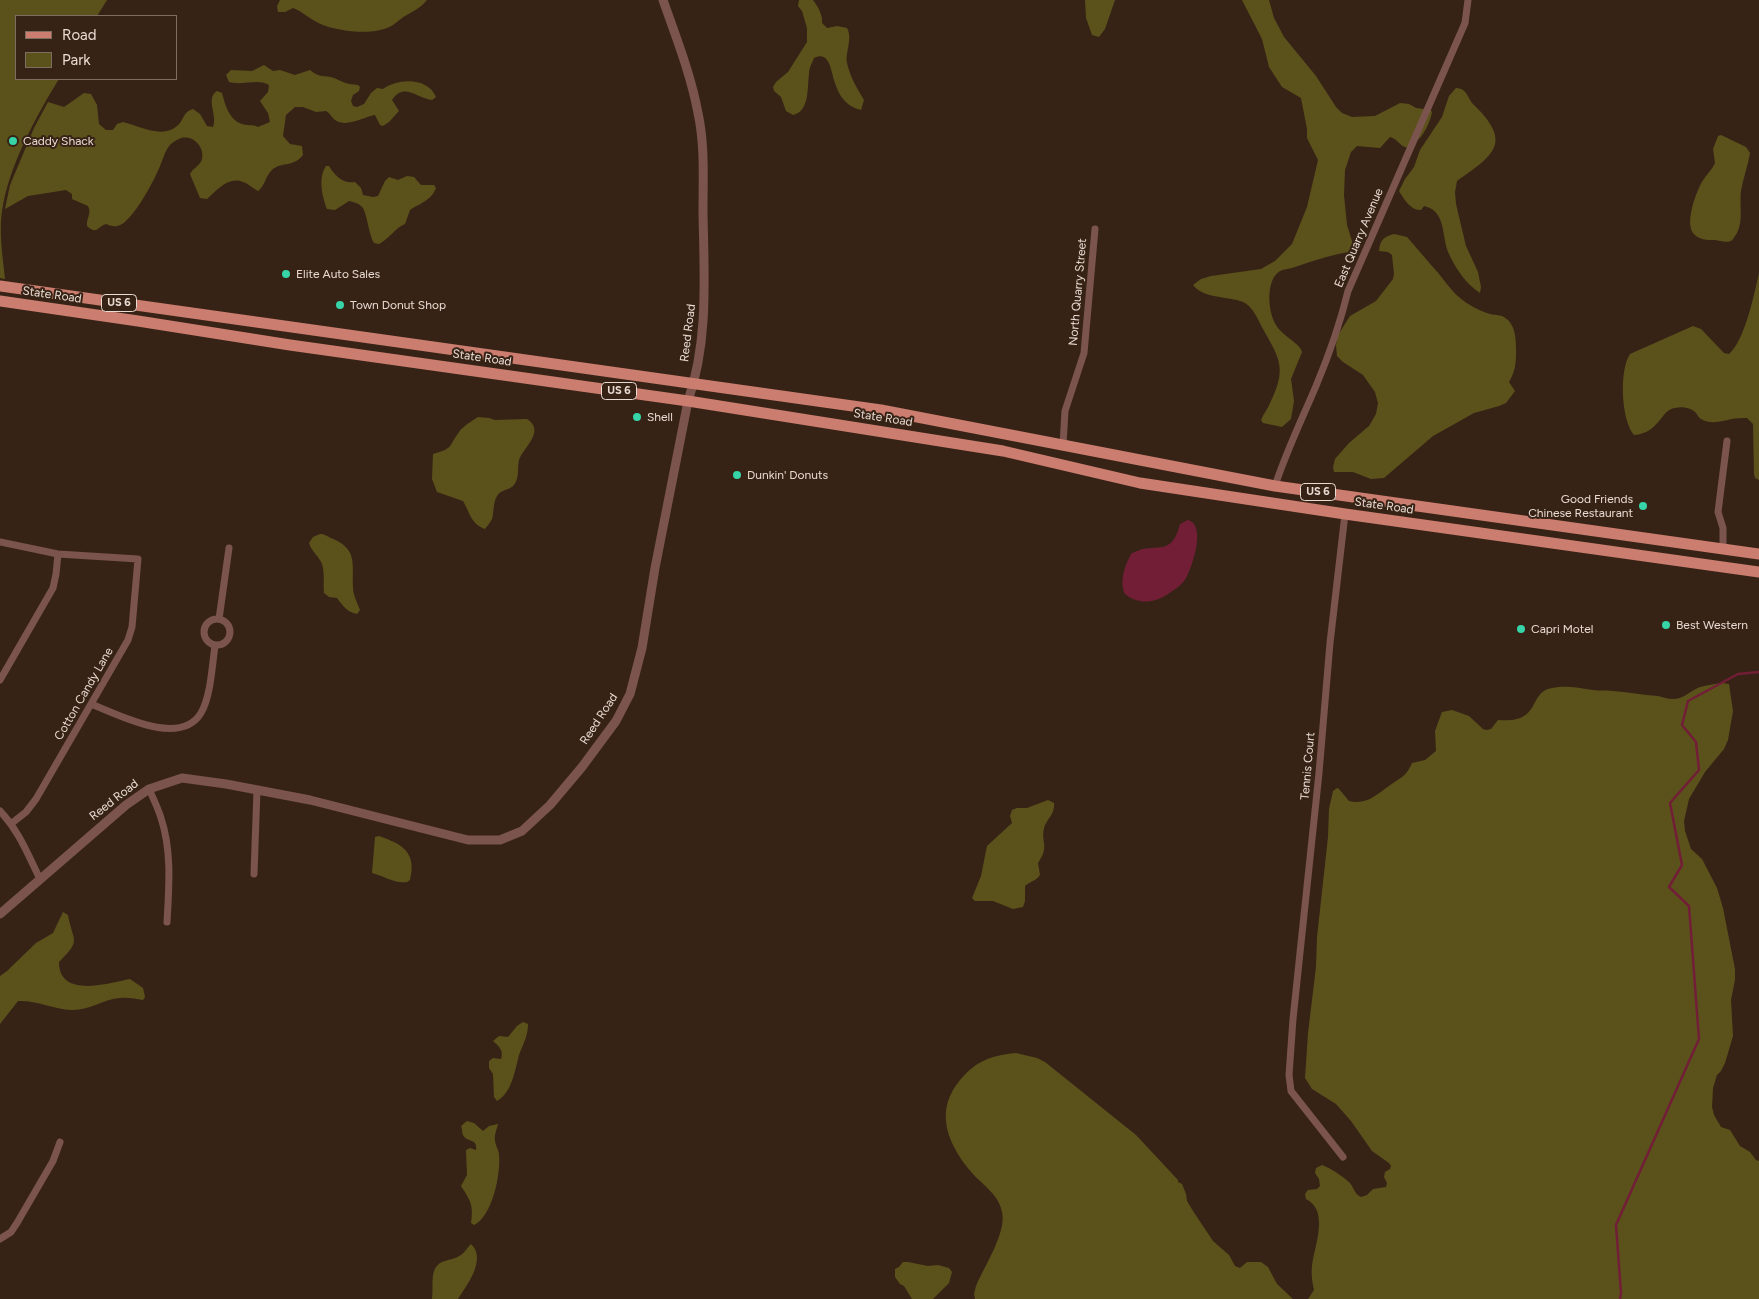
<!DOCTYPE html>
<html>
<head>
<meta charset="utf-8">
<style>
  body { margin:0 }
  #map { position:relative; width:1759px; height:1299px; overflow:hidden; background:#372316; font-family:Figtree,sans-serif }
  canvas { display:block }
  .legend { position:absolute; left:15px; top:15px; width:162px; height:65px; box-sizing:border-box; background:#372316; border:1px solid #7e6d61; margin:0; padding:6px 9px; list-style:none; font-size:15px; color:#e9dbd2 }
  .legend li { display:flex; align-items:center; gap:10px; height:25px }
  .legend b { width:25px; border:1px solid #7e6d61 }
</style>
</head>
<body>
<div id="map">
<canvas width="1759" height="1299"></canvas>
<ul class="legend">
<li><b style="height:6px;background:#cb7d6f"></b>Road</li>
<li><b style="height:14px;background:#5b521b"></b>Park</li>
</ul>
</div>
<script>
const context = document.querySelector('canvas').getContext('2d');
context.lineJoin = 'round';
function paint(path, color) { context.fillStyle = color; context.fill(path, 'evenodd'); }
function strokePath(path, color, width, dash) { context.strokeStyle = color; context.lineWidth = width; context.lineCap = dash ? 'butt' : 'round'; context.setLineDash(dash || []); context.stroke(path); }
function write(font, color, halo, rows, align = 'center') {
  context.font = font + ' Figtree,sans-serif'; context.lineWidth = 4; context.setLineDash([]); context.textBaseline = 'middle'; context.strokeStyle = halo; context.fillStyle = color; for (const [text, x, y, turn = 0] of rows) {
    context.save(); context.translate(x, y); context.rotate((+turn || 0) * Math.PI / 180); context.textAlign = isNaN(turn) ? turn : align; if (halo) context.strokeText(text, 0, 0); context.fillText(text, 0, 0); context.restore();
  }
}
paint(new Path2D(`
  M0 0H107L97 16H16V79H59C35 118 4 174 1 221 0 240 3 260 5 279L0 278Z
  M280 0H427C420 9 411 12 402 18 399 20 396 23 393 25 375 36 342 32 323 25 312 21 302 11 293 8L285 12H278L277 6Z
  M799 0H813C818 6 823 16 822 23L827 28 837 26 847 28C853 39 845 52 847 63 850 77 857 88 864 100L861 110C854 108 849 106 844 100 840 96 837 89 835 83 831 72 830 50 814 58 812 63 809 68 809 74 807 88 810 111 793 115L786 111 781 97 774 91 773 87 776 82 788 72 807 42V28L802 11 798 6Z
  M1085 0H1115L1105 29 1099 37 1092 35 1086 18Z
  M1242 0H1269L1274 18 1284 37 1316 76 1336 107 1342 113 1352 117 1375 116 1400 103 1409 104 1416 108 1431 110 1432 113C1428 128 1422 139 1408 148 1399 146 1398 139 1390 137L1380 148 1357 146 1351 152 1345 170 1344 195 1347 225 1355 251C1334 254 1315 260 1295 267 1290 269 1284 269 1280 271 1265 280 1268 313 1276 325 1282 336 1300 343 1302 352L1291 379 1294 401 1291 419 1282 427 1263 423 1261 420C1263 414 1268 409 1270 403 1287 369 1280 359 1263 329 1258 320 1253 306 1243 302 1228 296 1204 299 1193 285L1201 279 1211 276 1261 269 1275 261 1292 244 1307 207 1318 160 1307 138V129L1301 98 1282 87 1269 67 1262 39Z
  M264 65 273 71 280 70 295 75 310 70C319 78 324 75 334 78 344 82 345 84 358 85L360 87 359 91 353 95 351 101 353 106 357 107 364 104 371 93 377 88 383 89C398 78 428 77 436 97L432 100C416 98 404 82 392 100L399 111 389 122 383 126 380 125 375 115C363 117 347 128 335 120 332 118 330 113 326 111L316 112 303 107H295L286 115 283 136 290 144 302 146 303 155C293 168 280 161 271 171 265 177 265 186 258 191 252 188 249 184 243 182 229 176 217 190 207 199L200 198 190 174C193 168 200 166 202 159 205 146 191 133 179 139 166 144 165 155 160 166 155 179 131 225 117 226 113 227 109 225 106 224 97 227 97 235 87 226 86 219 92 213 88 206L72 199V194L66 190 28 196 5 209 10 185 34 128 48 102 64 107 84 93 91 94 97 105 99 124 106 130H113L117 124 123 122C140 126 165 141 180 123 184 117 185 111 193 109L200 114 207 126 213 127C218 115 205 99 217 91L222 93C225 104 229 120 242 124 248 126 252 124 258 127L270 122 268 113 260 101 268 92 269 85C257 78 243 86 229 82L226 75 231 70 252 71Z
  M1456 88C1468 89 1467 98 1474 105 1513 143 1494 155 1457 181L1455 192 1456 204 1466 246 1478 272 1481 287 1480 293C1466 284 1456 269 1449 254 1441 237 1447 211 1424 206L1421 210C1411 211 1404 199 1399 191L1405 179 1414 167 1420 150 1442 117 1449 96Z
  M1721 135 1746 147 1750 153C1748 166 1743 178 1741 191 1739 208 1745 225 1733 239 1730 244 1720 241 1715 240 1708 240 1698 240 1693 233 1685 222 1696 192 1702 182 1706 175 1712 170 1715 163L1713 149 1718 136Z
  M326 166H329C335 176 343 184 355 182L361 188 363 195 373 197 378 196 385 181 389 177 398 180 407 176 414 177 421 185H434L436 188C431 201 420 203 410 210L405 224C395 228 389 239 379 244L374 243C368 233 367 210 361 206 358 203 353 202 349 201L335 210 327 209C322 196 318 178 326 166Z
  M1394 234 1407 237C1416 247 1424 257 1432 266 1442 276 1449 289 1460 298 1468 305 1480 311 1490 314 1494 315 1499 315 1502 316 1515 322 1516 337 1516 349 1516 362 1516 370 1509 382L1515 391 1506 403 1499 406 1474 413 1433 436 1384 478 1371 479 1353 472H1334L1333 467 1335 459 1349 443 1369 426 1376 414 1378 403 1375 392 1363 375 1343 362 1337 356 1336 345 1338 335 1350 316 1376 301 1393 279 1394 274 1392 255 1388 252 1379 251C1380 239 1384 237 1394 234Z
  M1759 273V480L1755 478 1754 474 1753 424 1747 418C1742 418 1736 418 1732 419 1722 421 1711 425 1701 419 1699 418 1698 416 1696 413 1692 408 1682 406 1675 408 1660 410 1660 433 1634 435 1621 420 1619 370 1630 354L1693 326 1701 329 1724 353 1729 354C1745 340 1754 295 1759 273Z
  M478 417 489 418 495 420 527 419C546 431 523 448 519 460 517 468 520 479 513 486 509 490 500 490 497 496 493 502 494 512 492 519 490 523 487 526 485 529 471 524 470 513 463 501L437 492 432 479 433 454C454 448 448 447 459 432 463 426 472 421 478 417Z
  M320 534C325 534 326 536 331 538 358 549 352 563 353 587 353 595 357 602 360 610L357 614C347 612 343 606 337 598L329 597 324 593C323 584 325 574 322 564 319 556 311 551 309 543L313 537Z
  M1722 683 1729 684 1733 711 1728 740 1724 749 1705 772 1689 799 1684 821 1685 831 1691 849 1702 859 1717 888 1723 908 1735 969V980L1731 1000 1733 1036 1725 1063 1721 1071 1717 1075 1713 1088 1712 1107 1714 1115 1721 1127 1730 1130 1740 1146 1750 1152 1756 1160 1759 1161V1299H1308L1314 1290C1312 1282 1311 1273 1312 1266 1314 1247 1330 1211 1306 1199L1305 1194 1308 1190 1317 1189 1320 1186 1319 1179 1315 1173 1316 1168 1322 1165C1332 1169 1341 1175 1349 1182 1354 1187 1354 1194 1361 1197L1367 1195 1373 1189 1386 1187 1387 1183 1384 1177 1385 1172 1390 1169 1391 1166 1389 1163 1372 1151 1351 1121 1336 1104 1312 1089 1305 1078 1308 1033 1316 967 1317 937 1328 837 1329 809 1333 791 1337 788 1339 789 1349 801C1367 805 1376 795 1389 786 1401 777 1406 777 1412 763L1425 760 1436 751 1435 731 1442 712 1452 710 1469 716 1483 729 1486 730 1491 729 1498 720C1543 724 1527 692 1552 688 1566 685 1579 688 1593 690 1599 691 1606 690 1612 691 1628 692 1642 695 1658 696 1663 697 1668 699 1673 699 1684 699 1690 691 1700 687 1707 685 1715 684 1722 683Z
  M1048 800 1054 803C1055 813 1049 817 1045 825 1039 842 1051 844 1038 863L1040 875C1035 882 1030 881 1025 886V901L1023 907 1013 909 993 901H975L972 898 981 876 987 846 1012 823 1010 816 1012 810 1017 808H1027Z
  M379 836C402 844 417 852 410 880L407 882C395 884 384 876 372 873L375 837Z
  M63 912 68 915C73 943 82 939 59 962 59 999 109 983 130 979L143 988 145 997 143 1000C136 999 127 997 120 998 103 999 89 1011 71 1010 54 1009 35 1000 18 1001L0 1024V976L7 971 36 943 53 933Z
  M523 1022 528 1024C528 1036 523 1044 519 1055 515 1070 512 1093 497 1101L494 1097 493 1074 489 1068V1061L493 1058 501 1059C504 1051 499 1046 493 1041L499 1036 508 1037 517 1026Z
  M1016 1053 1037 1058 1045 1062 1136 1135 1178 1180V1182L1182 1184 1186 1194 1187 1201 1193 1211 1213 1241 1229 1255 1235 1266 1240 1268 1247 1262H1261L1268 1267 1277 1284 1293 1299H975L974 1294 976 1286C984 1267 1007 1232 1002 1212 999 1195 984 1186 973 1174 950 1148 934 1115 957 1084 974 1062 988 1056 1016 1053Z
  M467 1121 474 1123 483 1131 489 1126 498 1124C497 1129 494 1135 495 1140 495 1145 499 1150 499 1155 501 1174 492 1217 474 1225L471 1223C474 1205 470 1200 461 1186L467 1175 466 1150 470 1148 476 1150C478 1138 467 1143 463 1135 462 1133 462 1127 461 1126Z
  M471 1244C487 1259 467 1285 458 1299H432C433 1291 432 1282 433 1275 437 1257 449 1263 461 1255 465 1252 468 1247 471 1244Z
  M903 1262H908L928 1266 938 1265 949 1268 952 1272 949 1283 933 1299H912L904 1286 900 1284 895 1277V1269L899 1267Z`), '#5b521b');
paint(new Path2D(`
  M1188 520C1206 525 1193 564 1187 576 1183 585 1175 589 1168 594 1154 603 1139 605 1125 594 1119 582 1125 565 1131 554 1154 540 1171 560 1180 524Z`), '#721e37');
strokePath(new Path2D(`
  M1620 1299 1621 1293 1616 1225 1699 1039 1689 906 1669 887 1682 865 1670 803 1699 770 1696 742 1682 725 1688 701 1738 674 1759 672`), '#721e37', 2.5);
strokePath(new Path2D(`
  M1063 445 1065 411 1084 353 1095 229
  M1275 486C1286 452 1302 419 1316 386 1329 355 1340 324 1348 291L1465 23 1468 0
  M0 542 58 554 138 559 132 627 128 640 36 799 26 812 12 823
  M1723 549V528L1718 512 1727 441
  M204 632a13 13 0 1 1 26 0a13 13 0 1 1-26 0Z
  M219 619 229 548
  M0 680 53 588 56 574 58 554
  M91 704C117 714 180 748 201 713 211 696 212 665 215 646
  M149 789C153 798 158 808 161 818 172 851 169 887 167 922
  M0 811C19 831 28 855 40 879
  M254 874 257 790
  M1343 1157 1291 1091 1289 1075 1293 1019 1319 773 1330 643 1345 514
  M0 1239 11 1232 17 1223 53 1161 60 1142`), '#7a544d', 7);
strokePath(new Path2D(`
  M0 914 126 805 149 789 182 778 226 784 310 800 468 840H500L522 831 550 805 582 767 616 721 630 694 642 648 655 568 688 401C709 340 704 275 703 212 703 179 705 145 698 113 691 75 676 37 663 0`), '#7a544d', 9);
strokePath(new Path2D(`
  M0 286 881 410 1275 486 1759 554
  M0 301 138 321 290 345 688 401 1003 451 1140 483 1345 514 1759 572`), '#cb7d6f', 11);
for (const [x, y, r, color] of [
  [13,141,5,"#36d4a7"],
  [286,274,5,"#36d4a7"],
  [340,305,5,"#36d4a7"],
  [637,417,5,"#36d4a7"],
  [737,475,5,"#36d4a7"],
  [1643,506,5,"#36d4a7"],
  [1666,625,5,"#36d4a7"],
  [1521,629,5,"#36d4a7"]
]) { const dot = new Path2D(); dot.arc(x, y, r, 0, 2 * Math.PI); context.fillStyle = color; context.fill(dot); strokePath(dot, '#372316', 2); }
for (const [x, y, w] of [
  [119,303,35],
  [619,391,35],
  [1318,492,35]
]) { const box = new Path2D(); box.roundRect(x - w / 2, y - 8.5, w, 17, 4); context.fillStyle = '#372316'; context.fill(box); strokePath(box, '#e9dbd2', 1); }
write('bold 11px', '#e9dbd2', null, [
  ["US 6",119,303],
  ["US 6",619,391],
  ["US 6",1318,492]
]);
write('12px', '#e9dbd2', '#372316', [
  ["Caddy Shack",23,141],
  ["Elite Auto Sales",296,274],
  ["Town Donut Shop",350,305],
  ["Shell",647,417],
  ["Dunkin' Donuts",747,475],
  ["Good Friends",1633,499,"right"],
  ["Chinese Restaurant",1633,513,"right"],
  ["Best Western",1676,625],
  ["Capri Motel",1531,629]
], 'left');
write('12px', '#e9dbd2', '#372316', [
  ["East Quarry Avenue",1359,238,-67],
  ["North Quarry Street",1078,292,-85],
  ["State Road",52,295,8],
  ["Reed Road",688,333,-83],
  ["State Road",482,358,8],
  ["State Road",883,418,9],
  ["State Road",1384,506,8],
  ["Cotton Candy Lane",84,694,-60],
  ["Reed Road",599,719,-57],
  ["Tennis Court",1308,766,-85],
  ["Reed Road",114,800,-38]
]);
</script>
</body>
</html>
